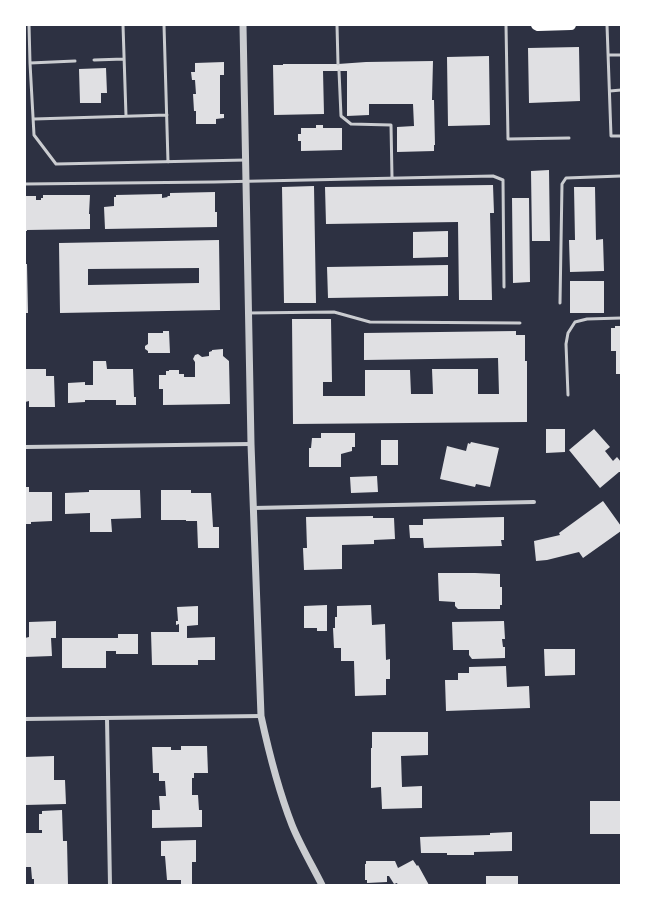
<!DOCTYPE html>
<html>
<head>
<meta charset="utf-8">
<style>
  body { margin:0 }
  #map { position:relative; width:646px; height:910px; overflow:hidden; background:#2d3142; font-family:Ubuntu,sans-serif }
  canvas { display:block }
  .frame { position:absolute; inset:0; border:26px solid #fff; pointer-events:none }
</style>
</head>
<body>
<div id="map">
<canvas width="646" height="910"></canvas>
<div class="frame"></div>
</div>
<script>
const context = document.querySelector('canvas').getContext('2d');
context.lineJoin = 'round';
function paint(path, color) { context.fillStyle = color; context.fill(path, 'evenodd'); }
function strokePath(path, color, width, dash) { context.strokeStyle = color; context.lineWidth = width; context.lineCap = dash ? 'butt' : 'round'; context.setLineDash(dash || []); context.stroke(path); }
paint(new Path2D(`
  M579 47 580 101 529 103 528 48Z
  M489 56 490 125 448 126 447 57Z
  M433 61 432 100H434L435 145H434V151L397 152V127L414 126 413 104H369V115L347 116V71H323L324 114 274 115 273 65H283V64H338L366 62Z
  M224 62V75H220V114H224V118L216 119V124H196V111H194L193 94H196L195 80H192L191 72H195V63Z
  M106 68 107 93H101V103H80L79 69Z
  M316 125H323V128H342V150L301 151V141H298V134H301V128H316Z
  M549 170 550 241H532L531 171Z
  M493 185 494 213H490L492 300H459L458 222 326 224 325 187Z
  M314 186 316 303H284L282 187Z
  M574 187H595L596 240 603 239 604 271 570 272 569 240H575Z
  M215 192V212H217V227L105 229 104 207 114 206V197H116V195L162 194V198L168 197 167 196H170V193Z
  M43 195H90L89 214H90V229L27 230V231H25V196H36V200H41V198H43Z
  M512 198H529L530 282 513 283Z
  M448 231V257L413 258V232Z
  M219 240 220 310 60 313 59 243ZM199 268V283L88 285V269Z
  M25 264H27L28 313H25Z
  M448 265V296L328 298 327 267Z
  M570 281H604V313H570Z
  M292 319H331L332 382H323V396H365V370H410L411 394H433L432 369H478V394H499L498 358 364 360V333L516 331V335H525V361H527V422L293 424Z
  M615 326H621V374H616V351H611V328H615Z
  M163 331H169L170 353H148V351L145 349V346L148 344V333H163Z
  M223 349V356L229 361 230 404 163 405V389H159V375H166V371H169V370H179V374H184V377H195V362L193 359 195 355 198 354 202 357 209 356V352L212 351V350Z
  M93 361H106L107 369H133L134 397H136V405H116V400H85V402L68 403V383L85 382V385H93Z
  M25 369H46V376H54L55 407H29V401L25 402Z
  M546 429H565V452L546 453Z
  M594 429 610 447 605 451 613 461 617 457 621 462V472H619L600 488 569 450Z
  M321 433H355V447H352V451L341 454V467H309V448H311L312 438H321Z
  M381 440H398V465H381Z
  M471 442 499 448 490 487 476 484 475 487 440 479 447 446 466 451 468 443 470 444Z
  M377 476 378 492 351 493 350 477Z
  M25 487H29V492H52V521L31 522V524H25Z
  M89 490H140L141 518 111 519 112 532H90V513L65 514V493L89 492Z
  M161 490H191V493H211L213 527H219V548H198L197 521H186V520H161Z
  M603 501 621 526V531L583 558 579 552 547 560 536 561 534 541 560 535 559 533Z
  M373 516V518H394L395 539 374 540V544L342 545V569L304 570 303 548H307L306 517Z
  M504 517V540H501L502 546 424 548 423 538H410L409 525H423V519Z
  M438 573H475L500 574V587H502V605H500V609H458L455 606V602L439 601Z
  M327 605V631H317V628H304V606Z
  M371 605 372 625 385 624 386 660 390 659V679H386V695L355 696 354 661H341V648H334L333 628H335V617H337V606Z
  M198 606V625L187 626V638L215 637V660H198V665H152L151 632H179V624L176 625V621H178L177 607Z
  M56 621V638H51L52 656 25 657V638L29 637V622Z
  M504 621 505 639H502L503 647H505V658L472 659 469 655V650H453L452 622Z
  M118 634H138V654H116V651H106V668H62V638H118Z
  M544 649H575V675L545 676Z
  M506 666 507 687 529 686 530 708 446 711 445 680H458V673H469V667Z
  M372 732H428V755L401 756 402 787 422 786V808L382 809 381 787 371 788V748H372Z
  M181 746H207L208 773H194V778H192V795H198L199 810H202V827L152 828V810H160L159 796H166L165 781H159V773H153L152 747H171V750H181Z
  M54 756V780H65L66 804 25 805V757Z
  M590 801H621V834H590Z
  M62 810 63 841H67L68 885H34V879H32L31 867H25V833H42V830H39V814H42V811Z
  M512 832V851L474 852V855H447V853H421L420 837 490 835V833Z
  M196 840V862H192V885H181V880H167L165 856H161V841Z
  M413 860 417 866 418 865 429 885H398L397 883 394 884 389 876H387V882L367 883V880H365V864H366V861H395L398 868Z
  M486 876H518V885H486Z`), '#e0e0e3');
strokePath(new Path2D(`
  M29 25 30 63 34 135 56 164 246 160
  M123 25 126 116
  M164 25 168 162
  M337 25 338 64
  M506 25 508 139 569 138
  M607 25 611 136H621
  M609 55H621
  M94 60 124 59
  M30 63 75 61
  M339 71 341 116 351 124 391 125 392 177
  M610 91 621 90
  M34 119 167 115
  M25 184 214 182 493 176 503 180 504 287
  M560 303 562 184 566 178 621 176
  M248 313 334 312 370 322 520 323
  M568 395 566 344 568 333 575 322 587 319 621 318`), '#caccd0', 3);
strokePath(new Path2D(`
  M25 447 251 444
  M253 508 534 502
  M107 718 110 885
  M25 719 261 716`), '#caccd0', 4);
strokePath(new Path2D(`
  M243 25 251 444 261 716C269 753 278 789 292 825 300 845 312 865 322 885`), '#caccd0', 7);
strokePath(new Path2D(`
  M536 25 538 26 571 25`), '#fff', 10);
</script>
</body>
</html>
